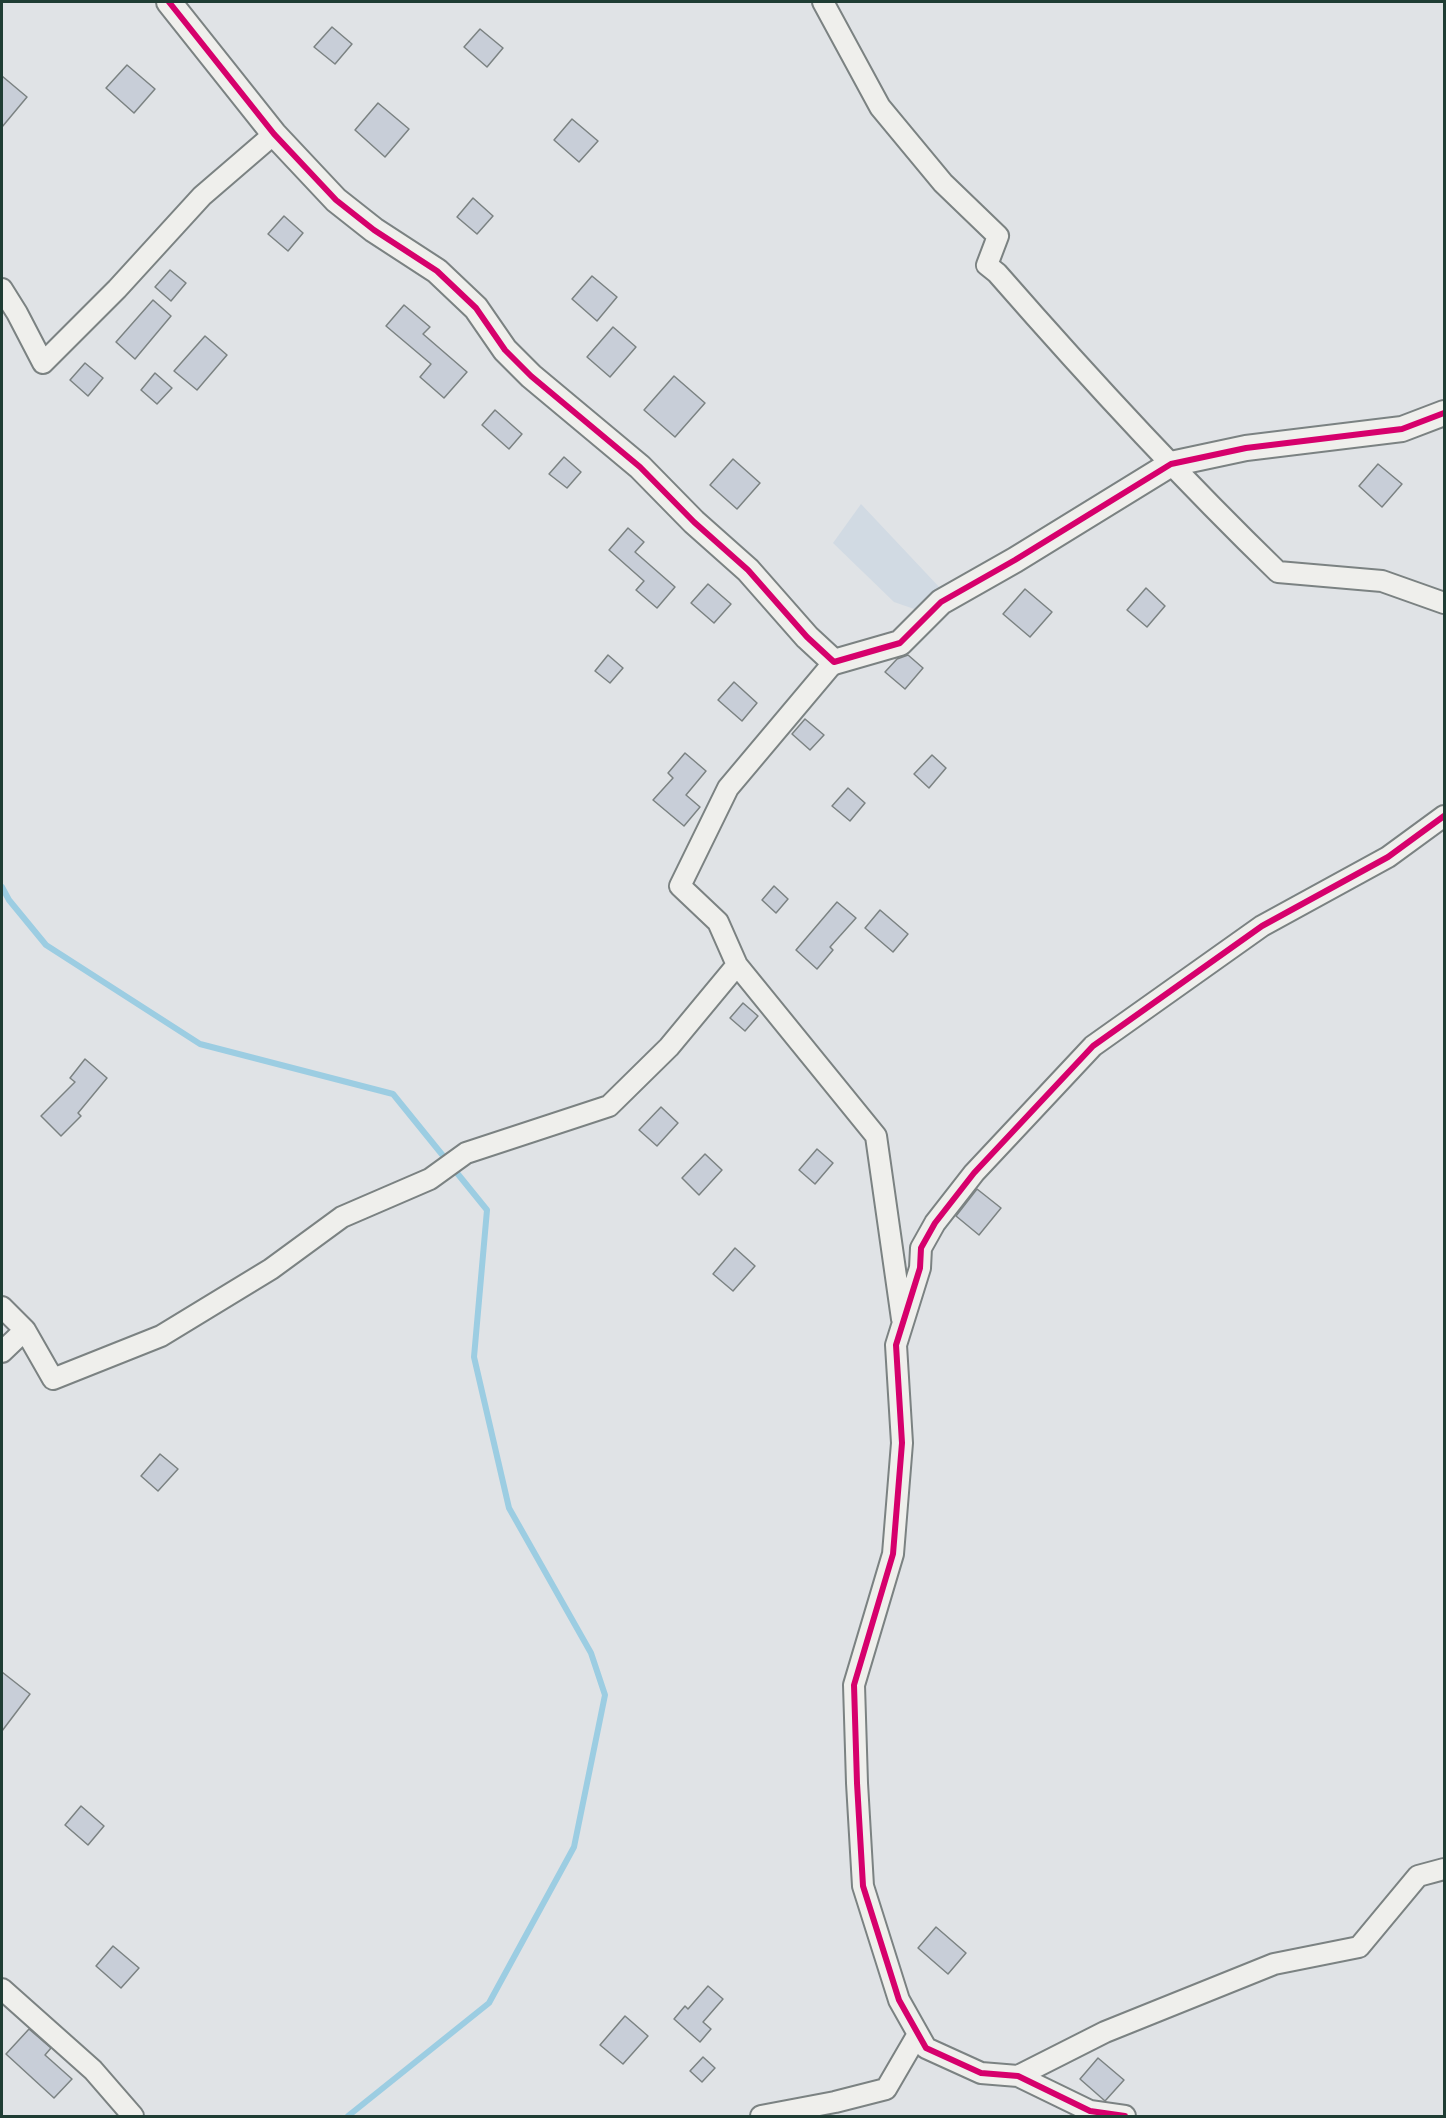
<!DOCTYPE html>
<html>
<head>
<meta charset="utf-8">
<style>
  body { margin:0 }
  #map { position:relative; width:1446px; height:2118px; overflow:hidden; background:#e0e3e6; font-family:"Shantell Sans",sans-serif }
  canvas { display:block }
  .frame { position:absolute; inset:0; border:3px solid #1f3d34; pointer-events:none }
</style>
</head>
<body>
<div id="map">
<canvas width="1446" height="2118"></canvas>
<div class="frame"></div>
</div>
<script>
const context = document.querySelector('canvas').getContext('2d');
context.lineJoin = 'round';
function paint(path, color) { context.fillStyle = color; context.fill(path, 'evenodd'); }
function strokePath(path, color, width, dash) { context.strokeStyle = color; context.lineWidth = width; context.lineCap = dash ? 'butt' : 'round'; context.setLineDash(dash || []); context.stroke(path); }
paint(new Path2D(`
  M861 504 941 589 917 610 894 602 833 543Z`), '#d1dae3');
strokePath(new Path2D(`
  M2 887 9 900 46 945 200 1044 393 1094 487 1210 474 1357 509 1508 591 1653 605 1695 574 1847 489 2003 348 2116`), '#9ccde2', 6);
const building = new Path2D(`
  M332 27 352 44 335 64 314 47Z
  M480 29 503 48 487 67 464 47Z
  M127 65 155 89 134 113 106 88Z
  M2 76 27 97 2 127Z
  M378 103 409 129 385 157 355 130Z
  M572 119 598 141 579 162 554 140Z
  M473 198 493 216 477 234 457 217Z
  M284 216 303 233 288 251 268 234Z
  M170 270 186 283 171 301 155 287Z
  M592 276 617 297 597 321 572 299Z
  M153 300 171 316 135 359 116 342Z
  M404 305 430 327 423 334 467 372 444 398 420 377 431 364 386 326Z
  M613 327 636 347 610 377 587 357Z
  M205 336 227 355 197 390 174 371Z
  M85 363 103 378 88 396 70 380Z
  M155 373 172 388 157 404 141 390Z
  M674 376 705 403 675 437 644 410Z
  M495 410 522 434 509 449 482 425Z
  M564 457 581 472 567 488 549 474Z
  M733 459 760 483 737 509 710 485Z
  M1378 464 1402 484 1382 507 1359 486Z
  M628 528 644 542 635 552 675 587 657 608 636 590 644 581 609 550Z
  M708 584 731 604 714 623 691 603Z
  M1146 588 1165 606 1147 627 1127 610Z
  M1025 589 1052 612 1030 637 1003 614Z
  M608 655 623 668 610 683 595 671Z
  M908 655 923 668 905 689 885 672 897 659Z
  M734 682 757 703 742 721 718 700Z
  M805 719 824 735 810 750 792 734Z
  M685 753 706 771 686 795 700 807 684 826 653 800 673 778 668 773Z
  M932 755 946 768 929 788 914 774Z
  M848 788 865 803 850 821 832 806Z
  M774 886 788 899 776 913 762 900Z
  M837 902 856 918 830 947 833 950 817 969 796 950Z
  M880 910 908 934 893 952 865 928Z
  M743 1003 758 1016 745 1031 730 1018Z
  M85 1059 107 1078 78 1113 81 1116 61 1136 41 1116 75 1082 70 1078Z
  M661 1107 678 1123 657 1146 639 1130Z
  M817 1149 833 1163 815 1184 799 1170Z
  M705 1154 722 1170 699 1195 682 1178Z
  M977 1189 1001 1208 979 1235 956 1216Z
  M735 1248 755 1266 733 1291 713 1274Z
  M160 1454 178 1469 158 1491 141 1476Z
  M2 1672 30 1694 2 1731Z
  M81 1806 104 1826 88 1845 65 1825Z
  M936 1927 966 1953 948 1974 918 1948Z
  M113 1946 139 1968 121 1988 96 1966Z
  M708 1986 723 1999 703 2022 711 2029 700 2042 674 2019 685 2006 688 2009Z
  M625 2016 648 2036 623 2064 600 2045Z
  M29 2029 51 2048 45 2055 72 2079 54 2098 6 2054Z
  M703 2057 715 2068 702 2082 690 2071Z
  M1098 2058 1124 2080 1105 2101 1080 2079Z`);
paint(building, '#c8ced8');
strokePath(building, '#7b8282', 1.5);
const minor = new Path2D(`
  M823 2 880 107 943 183 998 236 987 265 997 273C1087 376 1180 477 1278 572L1382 581 1444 603
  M2 289 17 313 43 363 117 289 202 196 274 134
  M737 965 876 1136 902 1319
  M2 1307 25 1330 2 1352
  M25 1330 53 1379 161 1336 271 1269 342 1217 430 1179 466 1153 609 1106 669 1047 737 965 718 922 680 886 728 788 834 662
  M2 1989 93 2070 133 2116
  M1018 2076 1105 2032 1274 1964 1359 1947 1418 1876 1444 1869
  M761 2116 835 2102 886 2089 918 2034
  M1125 2116 1090 2111 1018 2076 981 2073 926 2048 899 2000 863 1886 857 1783 854 1685 893 1554 902 1443 896 1345 920 1268 921 1248 935 1223 974 1173 1093 1046 1262 926 1388 857 1444 816`);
const tertiary = new Path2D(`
  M169 2 274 134 336 200 374 230 437 271 476 308 505 350 531 376 640 467 694 522 748 570 807 637 834 662 900 643 941 602 1015 560 1171 464 1246 448 1402 429 1444 413`);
strokePath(minor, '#7b8282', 24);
strokePath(tertiary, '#7b8282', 28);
strokePath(minor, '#efefec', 20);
strokePath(tertiary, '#efefec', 24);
strokePath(new Path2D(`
  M169 2 274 134 336 200 374 230 437 271 476 308 505 350 531 376 640 467 694 522 748 570 807 637 834 662 900 643 941 602 1015 560 1171 464 1246 448 1402 429 1444 413
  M1125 2116 1090 2111 1018 2076 981 2073 926 2048 899 2000 863 1886 857 1783 854 1685 893 1554 902 1443 896 1345 920 1268 921 1248 935 1223 974 1173 1093 1046 1262 926 1388 857 1444 816`), '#d6006c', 6);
</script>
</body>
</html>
